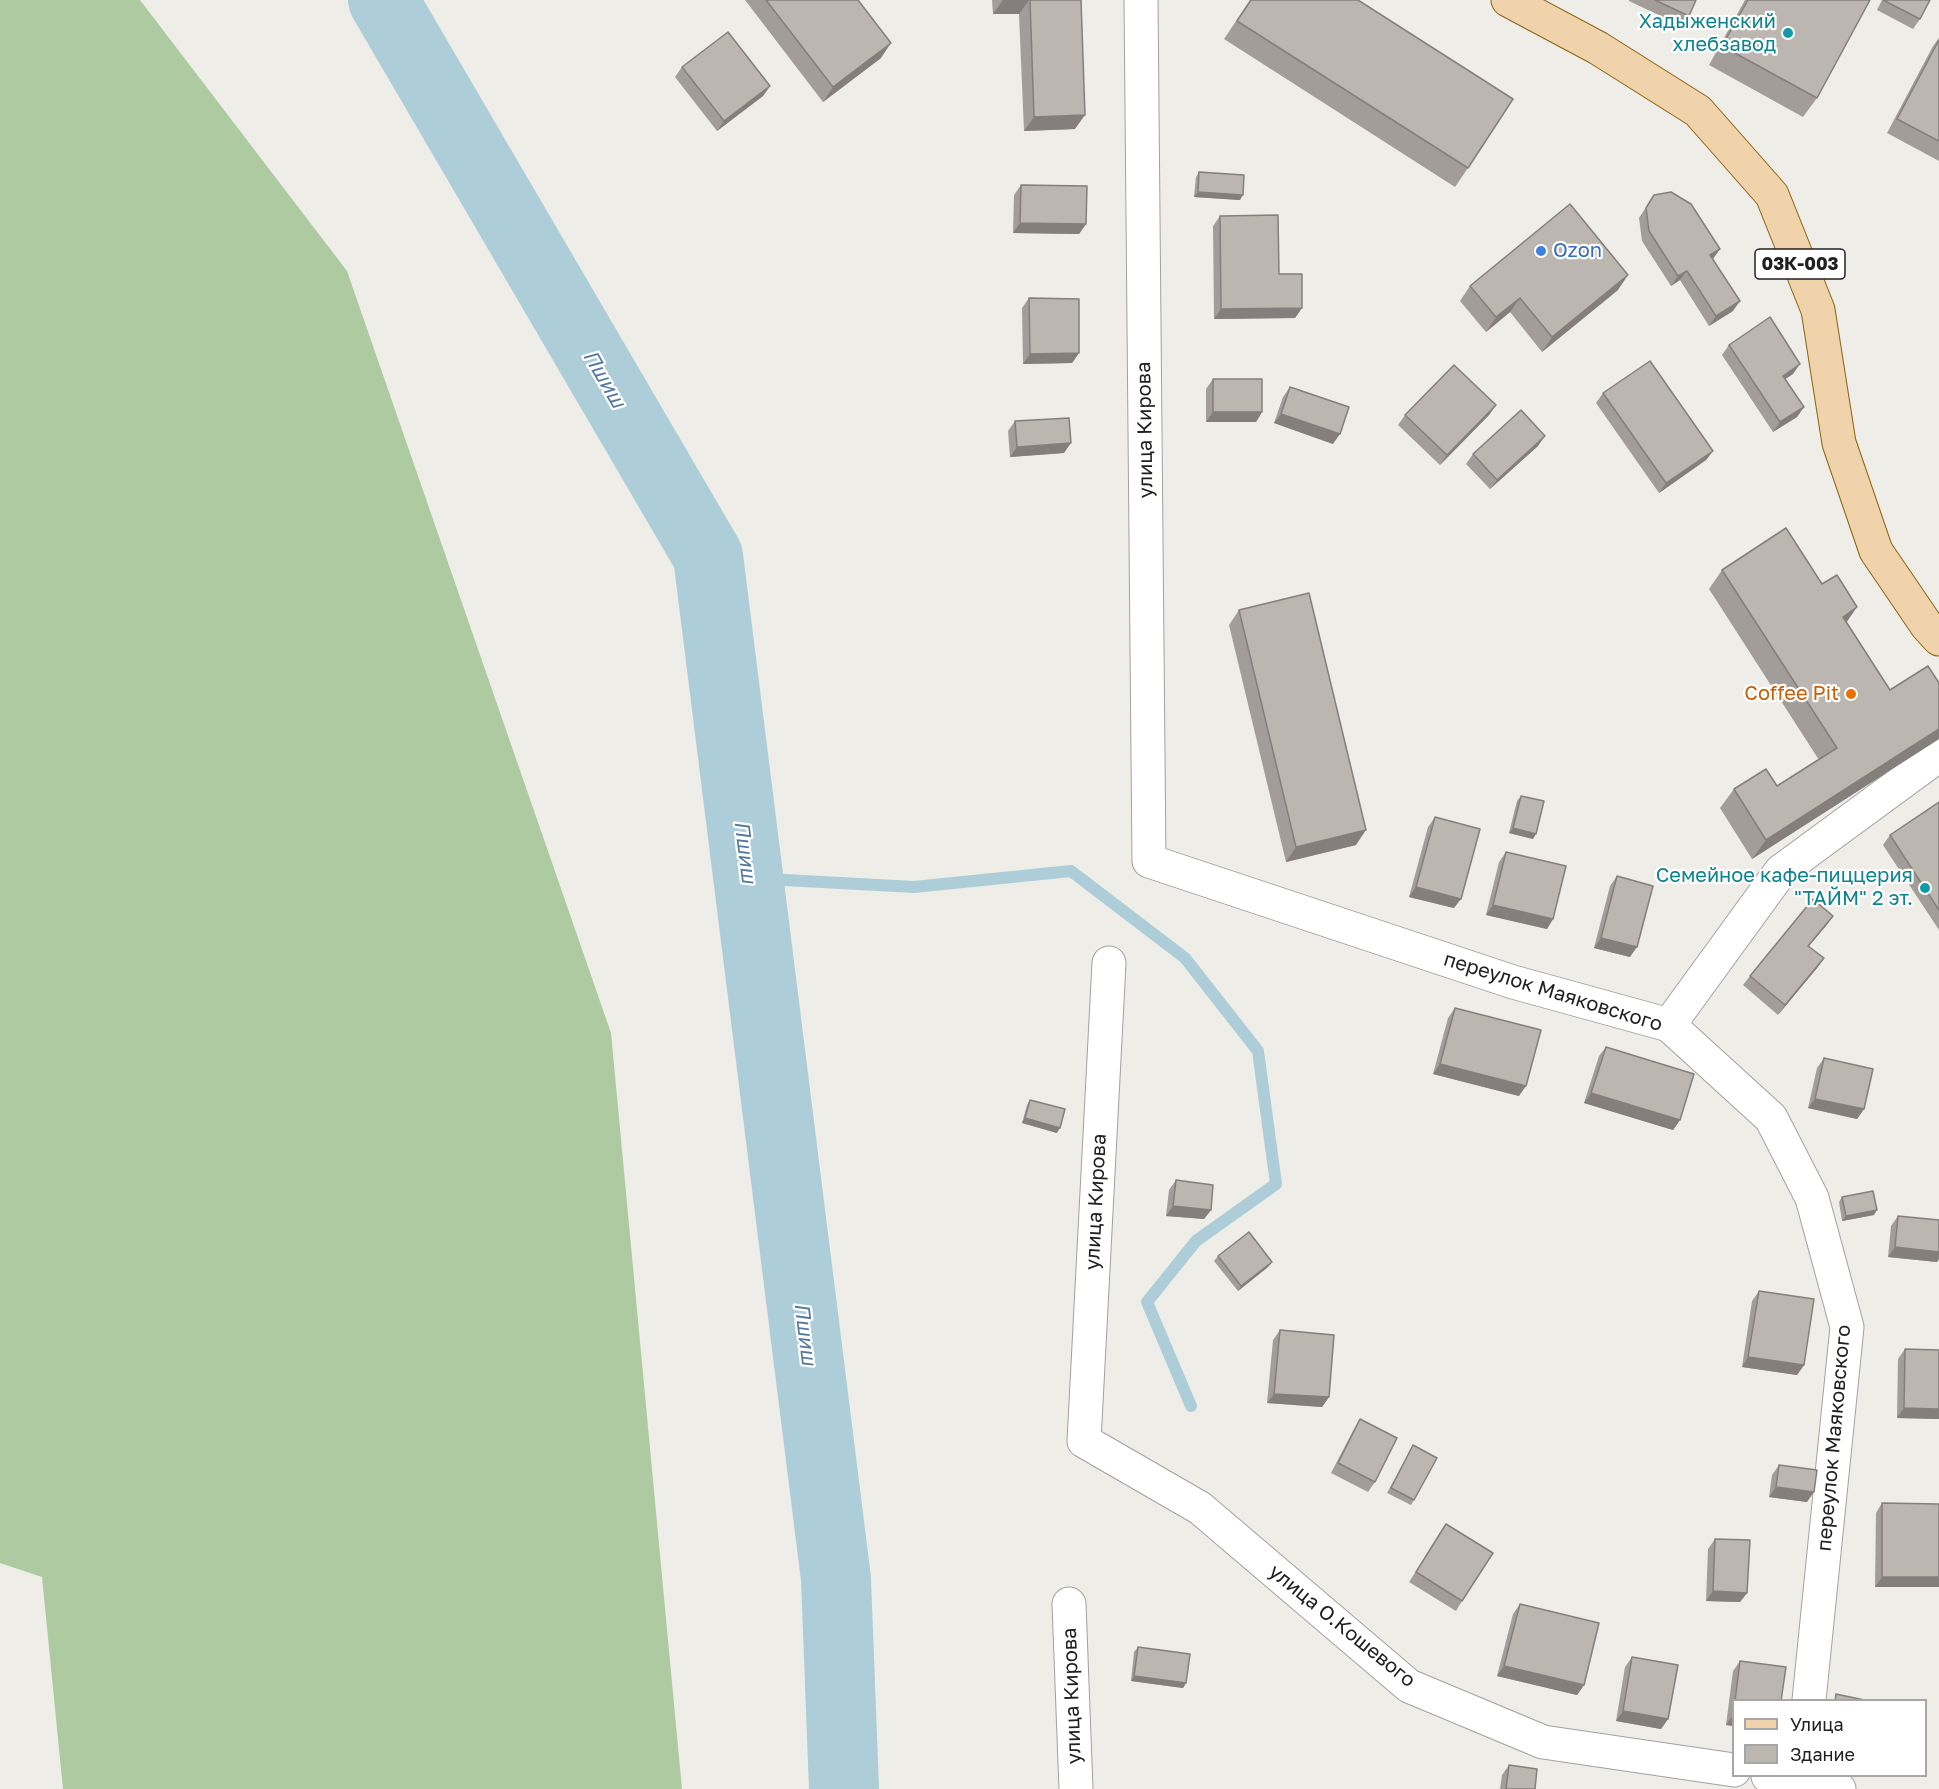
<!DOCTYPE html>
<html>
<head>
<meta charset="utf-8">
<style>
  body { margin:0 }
  #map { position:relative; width:1939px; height:1789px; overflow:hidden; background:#efede8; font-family:"Golos Text",sans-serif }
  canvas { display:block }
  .legend { position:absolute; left:1732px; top:1699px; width:195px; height:78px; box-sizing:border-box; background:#fff; border:2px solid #a6a6a6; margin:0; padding:8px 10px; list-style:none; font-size:18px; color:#202020 }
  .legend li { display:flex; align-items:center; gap:12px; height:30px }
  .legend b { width:30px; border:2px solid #a6a6a6 }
</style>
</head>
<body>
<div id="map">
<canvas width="1939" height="1789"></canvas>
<ul class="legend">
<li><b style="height:8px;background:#f1d3ab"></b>Улица</li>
<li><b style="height:16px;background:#bcb6b1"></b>Здание</li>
</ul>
</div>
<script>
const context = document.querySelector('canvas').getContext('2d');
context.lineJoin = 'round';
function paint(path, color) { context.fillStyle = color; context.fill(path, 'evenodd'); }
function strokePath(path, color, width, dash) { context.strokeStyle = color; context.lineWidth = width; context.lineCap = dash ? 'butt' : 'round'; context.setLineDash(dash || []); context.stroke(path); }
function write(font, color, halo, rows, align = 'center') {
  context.font = font + ' "Golos Text",sans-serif'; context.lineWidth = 4.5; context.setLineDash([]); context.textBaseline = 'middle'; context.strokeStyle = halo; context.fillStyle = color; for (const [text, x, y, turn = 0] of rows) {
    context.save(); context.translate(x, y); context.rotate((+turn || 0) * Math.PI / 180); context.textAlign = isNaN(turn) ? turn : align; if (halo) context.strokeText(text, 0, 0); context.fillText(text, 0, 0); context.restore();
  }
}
paint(new Path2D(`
  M0 0H140L347 271 611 1033 682 1789H63L42 1577 0 1563Z`), '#adcaa1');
strokePath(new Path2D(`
  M748 878 914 887 1071 871 1185 958 1258 1051 1276 1184 1196 1241 1147 1302 1191 1406`), '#adced8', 12);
strokePath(new Path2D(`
  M383 0 708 556 836 1579 844 1789`), '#adced8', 70);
const street = new Path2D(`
  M1141 0 1149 861 1513 982 1669 1025 1771 1118 1812 1198 1847 1327 1809 1700
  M1109 963 1084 1441 1200 1508 1409 1686 1543 1742 1734 1770
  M1669 1025 1781 871 1939 755
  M1069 1604 1076 1789
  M1768 1776 1839 1789`);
const primary = new Path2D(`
  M1508 0 1598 48 1698 111 1772 195 1818 310 1839 443 1876 551 1927 626 1939 639`);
strokePath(street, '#a1a1a1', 35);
strokePath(primary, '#8a6312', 35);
strokePath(street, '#fff', 33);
strokePath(primary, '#f1d3ab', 33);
paint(new Path2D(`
  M745 0H858L881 58 823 102Z
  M992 0H1081L1075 129 1024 131 1019 14H993Z
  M1250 0H1358L1468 168 1455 187 1224 39Z
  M1629 0H1696L1689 16 1682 26 1629 1Z
  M1745 0H1870L1817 98 1803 117 1709 65Z
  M1882 0H1930L1920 19 1913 29 1877 10Z
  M1939 38V161L1887 133 1933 46Z
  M682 67 770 86 763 96 717 131 675 77Z
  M1199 172 1240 200 1194 197 1196 177Z
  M1021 185 1086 224 1079 234 1013 233 1014 195Z
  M1654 195 1712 259 1733 311 1709 326 1680 280 1671 286 1642 241 1639 218Z
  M1220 216 1279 274 1302 308 1295 318 1214 319 1213 226Z
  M1470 286 1618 290 1542 352 1510 312 1486 332 1460 301Z
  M1029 298 1079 353 1072 363 1023 364 1022 308Z
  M1729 345 1793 374 1785 379 1804 407 1797 417 1773 432 1722 355Z
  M1213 379 1262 412 1256 422H1206V389Z
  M1290 387 1333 444 1274 423 1283 397Z
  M1603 393 1713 451 1706 460 1659 493 1596 403Z
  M1496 405 1489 415 1440 465 1398 425 1405 415Z
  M1015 421 1064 453 1010 457 1008 431Z
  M1538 446 1490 489 1466 464 1473 454Z
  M1722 570 1847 622 1890 690 1939 683V739L1752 859 1720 808 1734 789 1777 786 1819 760 1709 589Z
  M1239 610 1356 845 1286 862 1229 625Z
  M1521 796 1533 839 1509 833 1517 801Z
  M1939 802V930L1883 845 1890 835Z
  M1435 817 1454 908 1409 897 1428 827Z
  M1506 852 1553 919 1547 929 1486 915 1499 862Z
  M1617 876 1630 957 1594 948 1610 886Z
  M1833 916 1809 946 1824 958 1817 968 1778 1015 1743 985 1750 976Z
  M1455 1008 1519 1096 1433 1074 1448 1018Z
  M1606 1047 1680 1120 1673 1130 1584 1103 1599 1056Z
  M1824 1058 1864 1109 1857 1119 1808 1108 1817 1068Z
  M1030 1100 1057 1133 1022 1123 1027 1105Z
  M1176 1180 1211 1210 1204 1219 1166 1216 1169 1190Z
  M1842 1197 1874 1215 1842 1221 1839 1202Z
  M1898 1216 1939 1220V1259L1937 1262 1888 1257 1891 1226Z
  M1218 1256 1272 1262 1268 1267 1238 1291 1214 1261Z
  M1759 1291 1804 1365 1797 1375 1742 1367 1752 1301Z
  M1280 1330 1329 1397 1322 1407 1267 1403 1273 1340Z
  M1905 1349 1939 1350V1419L1897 1418 1898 1359Z
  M1360 1419 1375 1482 1368 1492 1331 1473 1354 1429Z
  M1413 1445 1414 1500 1411 1505 1387 1493Z
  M1779 1465 1807 1502 1769 1497 1772 1475Z
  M1882 1503 1939 1504V1587H1875L1876 1513Z
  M1446 1524 1462 1601 1456 1611 1409 1582Z
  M1715 1539 1747 1593 1740 1602 1706 1601 1708 1549Z
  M1520 1604 1584 1685 1577 1695 1497 1676 1513 1614Z
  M1138 1647 1186 1683 1183 1688 1131 1681 1134 1652Z
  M1632 1657 1668 1719 1661 1729 1616 1721 1625 1667Z
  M1740 1661 1781 1701H1734V1726L1726 1725 1733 1671Z
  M1509 1765 1535 1789H1500L1502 1775Z`), '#a29d98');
paint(new Path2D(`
  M1003 0H1029L1019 14H993Z
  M891 43 881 58 823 102 833 87Z
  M770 86 763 96 717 131 724 121Z
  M1085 115 1075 129 1024 131 1034 117Z
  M1198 192 1243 195 1240 200 1194 197Z
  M1020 223 1086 224 1079 234 1013 233Z
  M1720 249 1713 259 1710 255Z
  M1687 271 1680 280 1671 286 1678 276Z
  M1628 275 1618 290 1542 352 1552 337Z
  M1520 298 1510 312 1486 332 1496 317Z
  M1740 301 1733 311 1709 326 1716 316Z
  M1302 308 1295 318 1214 319 1221 309Z
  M1079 353 1072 363 1023 364 1030 354Z
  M1800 364 1793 374 1776 385 1783 376Z
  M1496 405 1489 415 1440 465 1447 455Z
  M1804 407 1797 417 1773 432 1780 422Z
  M1213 412H1262L1256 422H1206Z
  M1281 414 1340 434 1333 444 1274 423Z
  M1545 436 1538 446 1490 489 1497 480Z
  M1071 443 1064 453 1010 457 1017 447Z
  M1713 451 1706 460 1659 493 1666 483Z
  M1857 607 1844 626 1843 617Z
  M1939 729V739L1752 859 1766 840Z
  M1513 828 1536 834 1533 839 1509 833Z
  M1366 830 1356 845 1286 862 1296 847Z
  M1416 887 1461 899 1454 908 1409 897Z
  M1493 905 1553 919 1547 929 1486 915Z
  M1833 916 1826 926 1801 955 1808 946Z
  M1601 938 1637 947 1630 957 1594 948Z
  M1824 958 1817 968 1778 1015 1785 1005Z
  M1440 1064 1526 1086 1519 1096 1433 1074Z
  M1591 1093 1680 1120 1673 1130 1584 1103Z
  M1815 1099 1864 1109 1857 1119 1808 1108Z
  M1025 1118 1060 1128 1057 1133 1022 1123Z
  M1173 1206 1211 1210 1204 1219 1166 1216Z
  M1877 1210 1874 1215 1842 1221 1846 1216Z
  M1895 1247 1939 1252V1259L1937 1262 1888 1257Z
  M1272 1262 1268 1267 1238 1291 1241 1286Z
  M1748 1357 1804 1365 1797 1375 1742 1367Z
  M1274 1394 1329 1397 1322 1407 1267 1403Z
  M1904 1408 1939 1409V1419L1897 1418Z
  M1776 1487 1814 1492 1807 1502 1769 1497Z
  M1882 1577H1939V1587H1875Z
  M1713 1591 1747 1593 1740 1602 1706 1601Z
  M1504 1666 1584 1685 1577 1695 1497 1676Z
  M1134 1676 1186 1683 1183 1688 1131 1681Z
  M1623 1711 1668 1719 1661 1729 1616 1721Z
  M1733 1715H1734V1726L1726 1725Z`), '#847f7c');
const building = new Path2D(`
  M766 0H858L891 43 833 87Z
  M1030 0H1081L1085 115 1034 117Z
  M1251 0H1358L1513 99 1468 168 1237 21Z
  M1655 0H1696L1689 16Z
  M1748 0H1870L1817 98 1722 46Z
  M1883 0H1930L1920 19Z
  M728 32 770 86 724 121 682 67Z
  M1939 40V141L1897 119Z
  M1199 172 1244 175 1243 195 1198 192Z
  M1021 185 1087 186 1086 224 1020 223Z
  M1671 192 1691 204 1720 249 1710 255 1740 301 1716 316 1687 271 1678 276 1649 231 1646 208 1654 195Z
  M1570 204 1628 275 1552 337 1520 298 1496 317 1470 286Z
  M1278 215 1279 274H1302V308L1221 309 1220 216Z
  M1029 298 1079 299V353L1030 354Z
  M1770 317 1800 364 1783 376 1804 407 1780 422 1729 345Z
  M1650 361 1713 451 1666 483 1603 393Z
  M1454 365 1496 405 1447 455 1405 415Z
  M1213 379H1262V412H1213Z
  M1290 387 1349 407 1340 434 1281 414Z
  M1521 410 1545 436 1497 480 1473 454Z
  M1069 418 1071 443 1017 447 1015 421Z
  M1786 528 1822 584 1837 575 1857 607 1843 617 1890 690 1928 666 1939 683V729L1766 840 1734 789 1766 769 1777 786 1837 748 1722 570Z
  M1309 593 1366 830 1296 847 1239 610Z
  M1521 796 1544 801 1536 834 1513 828Z
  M1939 802V910L1890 835Z
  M1435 817 1480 829 1461 899 1416 887Z
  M1506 852 1566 866 1553 919 1493 905Z
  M1617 876 1653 886 1637 947 1601 938Z
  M1813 899 1833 916 1808 946 1824 958 1785 1005 1750 976Z
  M1455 1008 1541 1030 1526 1086 1440 1064Z
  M1606 1047 1694 1074 1680 1120 1591 1093Z
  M1824 1058 1873 1069 1864 1109 1815 1099Z
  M1030 1100 1065 1109 1060 1128 1025 1118Z
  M1176 1180 1213 1185 1211 1210 1173 1206Z
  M1873 1191 1877 1210 1846 1216 1842 1197Z
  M1898 1216 1939 1220V1252L1895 1247Z
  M1249 1232 1272 1262 1241 1286 1218 1256Z
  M1759 1291 1814 1299 1804 1365 1748 1357Z
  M1280 1330 1334 1335 1329 1397 1274 1394Z
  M1905 1349 1939 1350V1409L1904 1408Z
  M1360 1419 1397 1438 1375 1482 1338 1463Z
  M1413 1445 1437 1458 1414 1500 1391 1488Z
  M1779 1465 1817 1470 1814 1492 1776 1487Z
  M1882 1503 1939 1504V1577H1882Z
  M1446 1524 1493 1553 1462 1601 1416 1572Z
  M1715 1539 1750 1540 1747 1593 1713 1591Z
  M1520 1604 1599 1623 1584 1685 1504 1666Z
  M1138 1647 1190 1654 1186 1683 1134 1676Z
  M1632 1657 1678 1665 1668 1719 1623 1711Z
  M1740 1661 1786 1667 1781 1701H1735Z
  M1836 1694 1869 1701H1835Z
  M1509 1765 1537 1769 1535 1789H1506Z`);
paint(building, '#bcb6b1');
strokePath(building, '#847f7c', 1.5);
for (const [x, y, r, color] of [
  [1788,33,6,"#0f9aa8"],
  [1541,251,6,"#3f7fe0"],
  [1851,694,6,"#e8710a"],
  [1925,888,6,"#0f9aa8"]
]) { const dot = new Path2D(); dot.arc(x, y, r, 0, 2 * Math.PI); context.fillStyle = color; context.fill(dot); strokePath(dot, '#fff', 2); }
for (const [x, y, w] of [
  [1800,264,90]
]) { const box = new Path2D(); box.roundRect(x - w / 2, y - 15, w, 30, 4.5); context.fillStyle = '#fff'; context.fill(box); strokePath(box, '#202020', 1.5); }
write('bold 18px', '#202020', null, [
  ["03К-003",1800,264]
]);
write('20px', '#0d838f', '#fff', [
  ["Хадыженский",1776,22],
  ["хлебзавод",1776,45],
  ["Семейное кафе-пиццерия",1913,876],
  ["\"ТАЙМ\" 2 эт.",1913,899]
], 'right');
write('20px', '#366cbe', '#fff', [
  ["Ozon",1553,251]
], 'left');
write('20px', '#202020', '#fff', [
  ["улица Кирова",1145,430,-91],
  ["переулок Маяковского",1553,992,17],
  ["улица Кирова",1096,1202,-87],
  ["переулок Маяковского",1834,1438,-85],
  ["улица О.Кошевого",1342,1626,39],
  ["улица Кирова",1072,1696,-92]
]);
write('20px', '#c56008', '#fff', [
  ["Coffee Pit",1839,694]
], 'right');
write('italic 21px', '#54789e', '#fff', [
  ["Пшиш",604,379,60],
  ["Пшиш",745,852,83],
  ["Пшиш",805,1334,83]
]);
</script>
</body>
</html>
